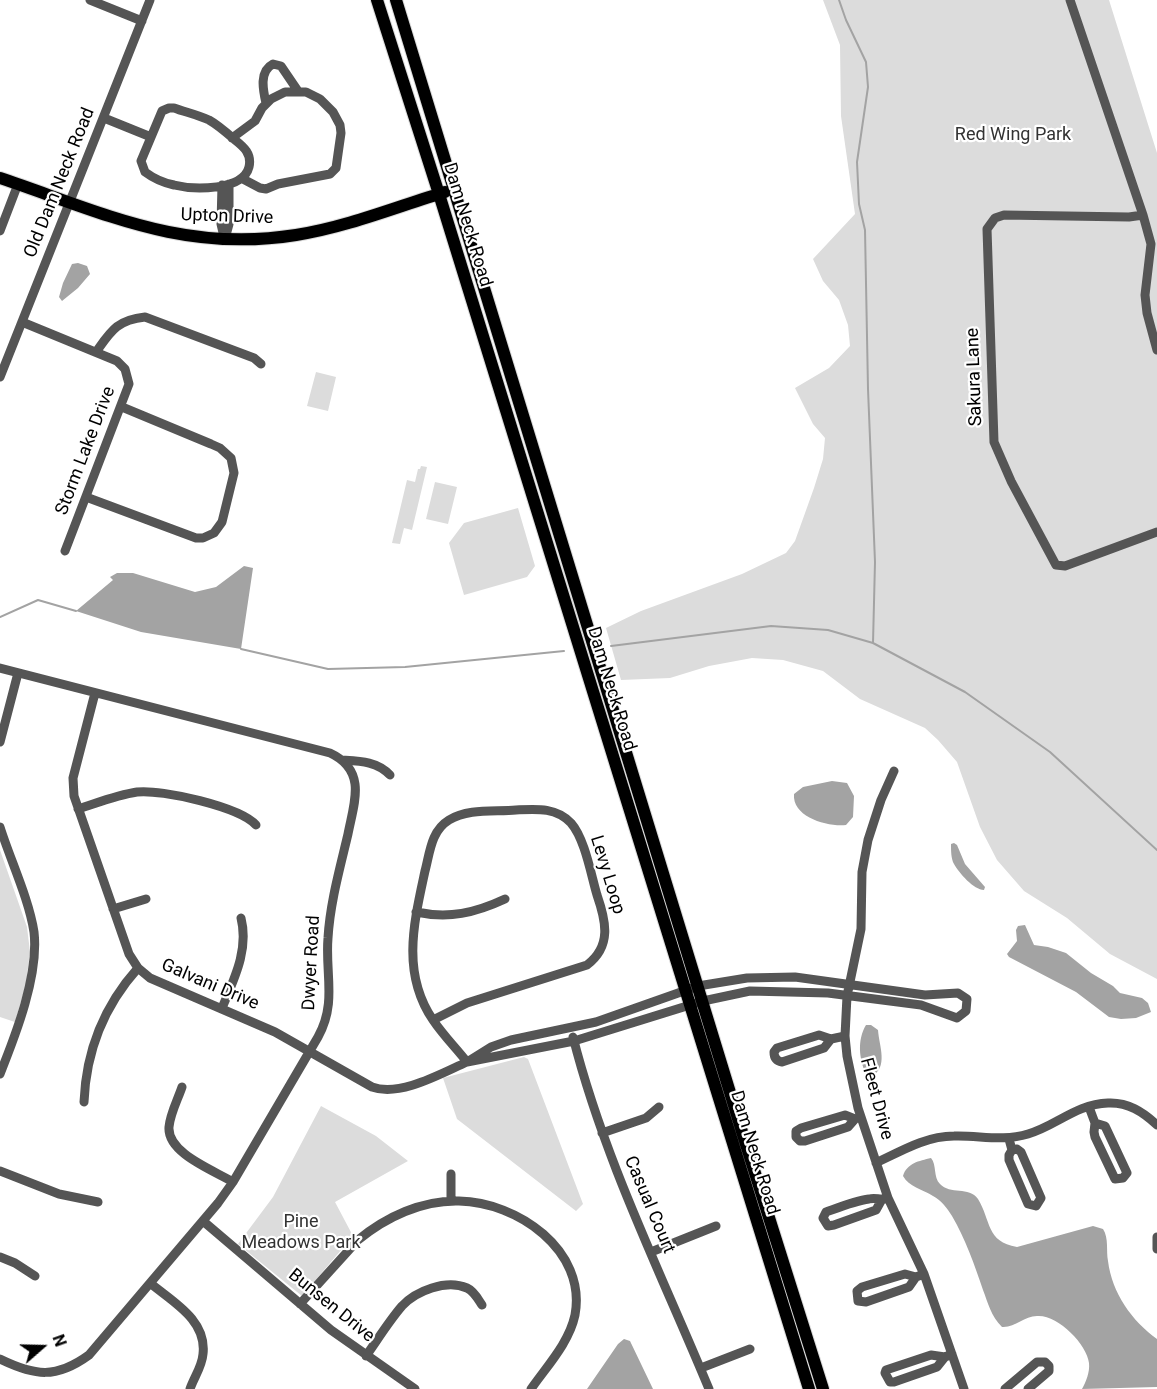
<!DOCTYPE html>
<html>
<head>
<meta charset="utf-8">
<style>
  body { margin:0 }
  #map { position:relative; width:1157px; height:1389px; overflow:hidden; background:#fff; font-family:Roboto,sans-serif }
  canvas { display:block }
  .north { position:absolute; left:12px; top:1317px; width:60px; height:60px; -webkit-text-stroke:4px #fff; paint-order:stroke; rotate:70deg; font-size:16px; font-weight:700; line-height:24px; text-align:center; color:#000 }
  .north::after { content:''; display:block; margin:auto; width:21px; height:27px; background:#000; clip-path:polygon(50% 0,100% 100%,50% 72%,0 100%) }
</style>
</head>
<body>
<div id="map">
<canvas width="1157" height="1389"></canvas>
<div class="north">N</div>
</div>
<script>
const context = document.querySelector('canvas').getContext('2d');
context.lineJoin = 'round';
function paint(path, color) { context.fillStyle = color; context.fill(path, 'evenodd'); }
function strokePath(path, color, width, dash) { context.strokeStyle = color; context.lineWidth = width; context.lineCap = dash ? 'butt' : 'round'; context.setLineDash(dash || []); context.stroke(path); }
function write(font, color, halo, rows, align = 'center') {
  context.font = font + ' Roboto,sans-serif'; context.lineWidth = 4.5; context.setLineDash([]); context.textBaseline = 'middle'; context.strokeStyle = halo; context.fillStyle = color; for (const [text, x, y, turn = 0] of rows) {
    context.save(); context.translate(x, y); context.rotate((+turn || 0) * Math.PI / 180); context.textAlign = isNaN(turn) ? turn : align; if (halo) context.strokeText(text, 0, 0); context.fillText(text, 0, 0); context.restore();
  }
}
paint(new Path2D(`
  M823 0H1109L1157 153V979L1110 954 1067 918 1024 891 997 860 980 827 957 762 938 740 925 728 860 699 823 671 783 660 752 658 709 666 670 678 621 680 606 628 641 611 742 574 786 553 795 541 814 488 823 459 825 438 813 424 795 388 829 368 850 346 848 325 839 300 823 281 813 259 855 214 841 116 840 45Z
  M316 372 336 377 328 411 307 406Z
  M421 466 427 467 412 530 404 528 400 544 392 543 407 480 415 482 418 469H420Z
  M435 482 457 487 448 524 426 519Z
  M518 508 535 566 527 577 464 595 449 543 464 523Z
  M0 850 27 927 30 952 26 984 15 1022 0 1017Z
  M524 1057 528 1059 583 1204 576 1211 457 1119 443 1078Z
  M321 1106 376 1136 408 1161 335 1202 353 1236 302 1296 238 1244 273 1197Z`), '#dcdcdc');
paint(new Path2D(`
  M78 263 87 266 90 274 78 288 62 301 59 297 63 283 72 264Z
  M244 566 253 568 241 649 141 632 76 611 113 580 110 577 117 573H133L195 592 216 587Z
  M832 781 847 783 854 796 853 817 846 825C827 827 792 817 794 794L803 787Z
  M954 843 957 845 965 864 985 887 984 890C974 890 959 873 954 864 951 859 951 850 951 844Z
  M1025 925 1034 945 1048 947 1066 953 1091 973 1113 986 1120 993 1142 998 1148 1003 1151 1012 1136 1018 1121 1019 1109 1017 1076 992 1009 957 1007 954 1017 941 1016 930 1018 926Z
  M866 1025H871L878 1030C879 1046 889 1067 871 1077L866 1074C859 1059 857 1040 866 1025Z
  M931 1158C937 1165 933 1177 940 1184 950 1195 969 1186 978 1199 991 1220 986 1242 1017 1247L1093 1226 1103 1229C1109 1238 1106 1251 1108 1261 1112 1293 1132 1321 1157 1339V1387L1082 1389C1086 1382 1090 1372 1089 1363 1087 1344 1057 1314 1037 1316 1024 1316 1015 1328 1002 1327 991 1316 988 1303 983 1290 975 1266 965 1238 952 1216 947 1208 941 1200 933 1196 922 1189 909 1187 903 1176 907 1163 919 1161 931 1158Z
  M624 1339 630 1341 653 1389H587L618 1344Z`), '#a3a3a3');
strokePath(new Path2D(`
  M839 0 846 20 866 62 868 87 857 162 859 204 865 230 868 389 875 562 873 643
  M0 617 38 600 76 611
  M611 646 771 626 828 630 873 643 965 692 1050 752 1157 850
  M241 649 328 669 405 667 564 651`), '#a3a3a3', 2);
const major = new Path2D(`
  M377 0 439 194 809 1389
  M396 0 743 1135 823 1389
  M0 178C104 213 183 253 296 235 347 227 396 207 445 192`);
strokePath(major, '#dbdbdb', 14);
strokePath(new Path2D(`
  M90 0 142 21
  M1070 0 1143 215 1151 244 1145 295 1147 313 1157 350
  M266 103C263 90 259 71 273 64L281 66 298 91
  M169 108H174C185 112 198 115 209 120 218 125 227 133 235 140 244 147 252 154 249 167 243 191 194 190 174 185 164 183 153 178 145 172L141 161 162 111Z
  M104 118 151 137
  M232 138 255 121 262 108 271 99 285 92H306L320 99 333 112 340 125 341 133 336 168 330 174 278 184 266 189 260 188 243 179
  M222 185 221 224 224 237
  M1143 215 1129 217 1004 215 995 218 987 229 994 442 1011 481 1056 565 1065 566 1157 532
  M0 231 18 184
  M225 239 229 224V184
  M22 322 117 361 125 369 129 384 65 551
  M96 352C111 331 117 320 145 317L254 358 261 364
  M0 377 150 0
  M86 497 196 538H203L214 533 222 522 234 473 231 458 220 448 211 444 122 407
  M0 668 330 753C343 759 353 769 355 784 357 799 351 818 348 834 340 868 330 903 328 938 325 974 337 1003 318 1037L233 1182 218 1203 89 1355C56 1379 35 1376 0 1359
  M95 693 73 778 74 796 129 954 138 968 150 978 275 1032 372 1087C400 1097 440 1074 467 1062L491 1047 511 1040 596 1022 698 986 747 978 795 977 925 995 958 993 967 999 966 1011 957 1018 921 1005 828 993 750 991 703 1001 574 1041 467 1062
  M0 742 18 673
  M342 760C359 761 377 761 390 775
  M894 771 881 800 868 840 862 872 861 929 847 996 845 1036 847 1056 858 1108 888 1198 924 1274 964 1389
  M78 809C97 803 117 795 137 792 162 789 240 807 256 825
  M0 827C10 859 29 899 34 932 39 975 16 1034 0 1074
  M113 909 146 899
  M416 912C449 919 475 913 505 899
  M222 1008C234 979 249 950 241 918
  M433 1020 467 1003 587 965C612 946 606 921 597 895 591 875 585 839 571 823 556 807 536 809 516 810 495 812 468 808 449 820 431 831 430 852 425 871 414 922 401 973 433 1020 443 1035 456 1048 467 1062
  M573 1037C604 1159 661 1273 709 1389
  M831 1039 824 1048 782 1062C776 1061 774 1057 774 1052L777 1048 819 1035 831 1039 845 1036
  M182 1087C178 1099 170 1114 169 1127 167 1153 213 1170 233 1182
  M84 1102C86 1052 104 1006 138 968
  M1089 1107 1095 1123 1094 1132 1095 1137 1115 1179 1123 1178 1127 1173 1105 1126 1095 1123
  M855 1119 845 1115 801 1128 796 1131V1137L800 1141H805L848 1127 855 1119 861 1117
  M602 1133 646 1118 659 1107
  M1009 1139 1012 1150 1009 1155V1160L1028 1204 1036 1206 1041 1198 1021 1152 1017 1149 1012 1150
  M876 1163C901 1151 926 1136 954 1136 979 1135 1002 1142 1028 1134 1056 1126 1076 1104 1108 1103 1128 1102 1143 1112 1157 1125
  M0 1171 59 1194 98 1202
  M451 1201V1174
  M881 1201 876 1210 834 1225 828 1226 823 1218 826 1212C840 1207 855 1201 869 1199 877 1197 880 1201 888 1198
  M203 1221 331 1330 415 1389
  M1157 1237V1249
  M651 1252 716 1226
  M0 1257 15 1263 35 1276
  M916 1277 909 1287 866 1302 858 1301 857 1291 862 1287 905 1274 916 1277 924 1274
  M150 1283C173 1302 207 1320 203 1354 202 1367 194 1377 190 1389
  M300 1304 358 1240C386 1217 422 1200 459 1201 517 1202 587 1250 575 1315 569 1343 547 1366 531 1389
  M366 1356C378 1339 389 1321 402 1306 416 1291 446 1279 467 1288 474 1291 478 1299 482 1305
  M945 1357 931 1355 886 1370 885 1373 890 1382H894L937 1367 945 1357 952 1354
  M701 1368 750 1349
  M1005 1389 1037 1362H1045L1049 1366V1371L1028 1389`), '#555', 9);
strokePath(major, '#000', 12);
write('18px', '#333', '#fff', [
  ["Red Wing Park",1013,135],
  ["Pine",301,1222],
  ["Meadows Park",301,1243]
]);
write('18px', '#000', '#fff', [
  ["Old Dam Neck Road",60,183,-68],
  ["Upton Drive",227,217,2],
  ["Dam Neck Road",467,225,73],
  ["Sakura Lane",975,377,-92],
  ["Storm Lake Drive",86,451,-69],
  ["Dam Neck Road",611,689,73],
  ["Levy Loop",607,875,73],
  ["Dwyer Road",312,963,-87],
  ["Galvani Drive",210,985,23],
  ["Fleet Drive",876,1099,75],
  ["Dam Neck Road",754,1153,73],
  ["Casual Court",649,1205,67],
  ["Bunsen Drive",331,1306,39]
]);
</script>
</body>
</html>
